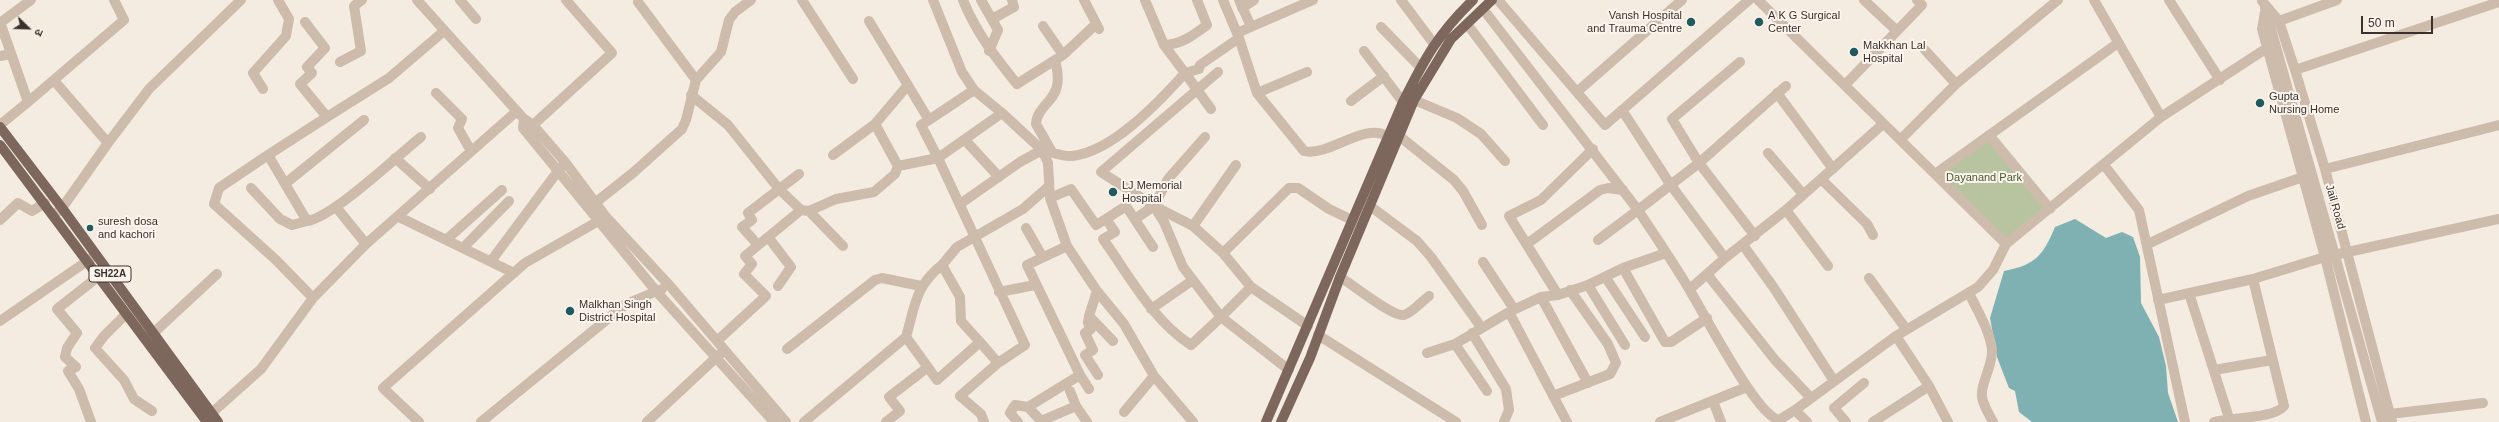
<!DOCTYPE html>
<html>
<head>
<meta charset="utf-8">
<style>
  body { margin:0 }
  #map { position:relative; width:2499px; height:422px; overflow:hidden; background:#f4ebe1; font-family:Helvetica,"Noto Sans Devanagari",sans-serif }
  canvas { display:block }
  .north { position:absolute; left:8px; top:8px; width:40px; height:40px; -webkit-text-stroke:3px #fbf5ee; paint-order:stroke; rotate:113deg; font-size:11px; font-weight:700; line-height:16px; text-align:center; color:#3b302b }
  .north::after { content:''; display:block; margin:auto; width:14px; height:18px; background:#3b302b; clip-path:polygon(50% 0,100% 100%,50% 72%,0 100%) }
  .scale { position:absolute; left:2361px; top:16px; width:72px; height:18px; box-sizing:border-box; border:2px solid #3b302b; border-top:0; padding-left:5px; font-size:12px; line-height:14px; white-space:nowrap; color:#3b302b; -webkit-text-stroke:3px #fbf5ee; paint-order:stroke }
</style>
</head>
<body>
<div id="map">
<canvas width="2499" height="422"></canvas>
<div class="north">उ</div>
<div class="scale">50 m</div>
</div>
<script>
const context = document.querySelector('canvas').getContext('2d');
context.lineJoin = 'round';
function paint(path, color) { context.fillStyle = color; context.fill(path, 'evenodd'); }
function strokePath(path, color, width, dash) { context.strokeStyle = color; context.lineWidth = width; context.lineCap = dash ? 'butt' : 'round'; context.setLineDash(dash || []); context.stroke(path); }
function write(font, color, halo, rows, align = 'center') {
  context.font = font + ' Helvetica,sans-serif'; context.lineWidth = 4; context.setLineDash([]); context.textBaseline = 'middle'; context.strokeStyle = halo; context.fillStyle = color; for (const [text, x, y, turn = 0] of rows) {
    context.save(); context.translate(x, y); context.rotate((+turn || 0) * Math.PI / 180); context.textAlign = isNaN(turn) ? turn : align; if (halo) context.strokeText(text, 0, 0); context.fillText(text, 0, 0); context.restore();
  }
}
paint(new Path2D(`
  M1988 139 2046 208 2006 240 1940 175Z`), '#b8c4a0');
paint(new Path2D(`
  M2075 219 2106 238 2122 232 2133 237 2140 257 2141 303 2159 337 2166 366 2168 393 2178 422H2032L2019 412 2015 391 2009 388 1997 357 1990 318 2004 271C2035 265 2043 256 2055 227Z`), '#7fb0b2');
strokePath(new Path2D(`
  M417 0 524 119 533 125 565 162 606 217 670 286 786 422
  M460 0 476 19
  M802 0 853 79
  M933 0 962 72 974 90 1002 113
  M963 0C976 32 995 57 1017 84L1063 55 1043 26
  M981 0 998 30 989 51
  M1084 0 1099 29
  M1223 0 1239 38 1257 93 1304 151C1329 157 1364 122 1387 136
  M1239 0 1249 22
  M1401 0 1434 44
  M1498 0 1605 125 1749 0
  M1758 0 2006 244 2161 117 2267 48
  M1864 0 1897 31
  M2094 0 2161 117
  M2169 0 2220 80
  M2262 1 2279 21 2295 70 2325 169 2392 422
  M638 2 696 80
  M1242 8 1254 0
  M2265 8 2382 422
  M1483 9 1638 210 1699 163 1786 86
  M2265 12 2262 29 2325 257 2366 422
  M992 19 1014 7 1012 0
  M869 21 929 120 921 125 938 158 1002 113 1042 150 1048 163 1050 198 1067 246 1097 291 1124 324 1154 376 1193 422
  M2279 21 2337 0
  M0 22 28 102 0 125
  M305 22 325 48 307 67 312 73 300 84 327 117 268 155 307 221C333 217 396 157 421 137
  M0 23 31 0
  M1467 24 1543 125
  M1381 27 1420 67
  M1237 33 1313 0
  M1164 45C1181 45 1195 34 1207 25L1197 0
  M1925 50 1956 84
  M1364 51 1403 102
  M1063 55 1096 24
  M0 56 10 54
  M340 62 361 51 354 6 362 0
  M1740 62 1672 119 1699 163 1755 236
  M2295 70 2499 2
  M1218 72 1101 172 1154 206 1193 226 1223 253 1251 287 1308 326
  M57 84 108 143
  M1845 85 1922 5 1917 0
  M263 89 253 73 286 36 289 19 278 0
  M1578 91 1682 0
  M436 93 462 119 458 128 471 151
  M1257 93 1307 72
  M1777 93 1833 169
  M691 95 728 125 779 189 801 210
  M1414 100 1457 118 1481 134 1505 161
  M1351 101 1384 76
  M28 102 124 20 114 0
  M1211 109 1185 73 1199 69 1200 65 1239 38
  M1622 110 1670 184 1725 258
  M327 117 389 78 444 31
  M524 119 523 128 656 291 774 422
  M929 120 974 90
  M533 125 612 53 566 0
  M1398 135 1454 180 1463 191 1482 225
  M1989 135 2050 209
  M965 140 999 177
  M1900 140 1956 84 2058 0
  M1052 152 1036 124C1037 107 1054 102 1057 86 1059 78 1057 68 1055 60
  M1768 153 1803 194
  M268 155 219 188 214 204 276 260 313 298
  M833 155 875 124
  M395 158 430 189
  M2104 165 2139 210 2185 422
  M2325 169 2499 125
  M1935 174 2118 43
  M1821 179 1867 224 1873 235
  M286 183 364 120
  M251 188 280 219 292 225 307 221
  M1050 198 1071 189 1096 225 1106 219 1115 232 1103 239C1129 275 1152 320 1191 345L1221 317 1289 370
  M595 203 634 172 682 129 686 120 696 80 721 52 729 20 735 12 751 0
  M960 204 1020 162 1042 150C1051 152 1063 157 1072 156 1112 152 1159 102 1185 73L1164 45 1145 0
  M1154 206 1168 179 1205 137
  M1370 206 1417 241 1431 257 1481 327
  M336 207 366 244
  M1786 210 1828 266
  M809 211 843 246
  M54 215 62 208 108 143 149 89 241 0
  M399 217 514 273
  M1106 219 1126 206 1153 247
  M1135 219 1154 206 1164 222 1183 267 1221 317 1251 287
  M0 220 18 203 32 211 45 203
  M1193 226 1236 165
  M1026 228 1042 256
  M768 237 791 267 778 286
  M446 240 502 190
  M1598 240 1638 210C1655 236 1673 262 1689 289 1704 313 1756 415 1779 420L1795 410
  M1527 244 1600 190 1608 188 1623 190
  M2148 244 2248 196 2303 177
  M758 245 742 227 752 220 748 213 799 174
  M1743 245 1774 288 1834 381
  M463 248 509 201
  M1223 253 1289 188H1298L1329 209 1352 220
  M491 261 561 167
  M1483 262 1514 309
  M1623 268 1665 342H1671L1707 318
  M1707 274 1775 360 1811 398
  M1340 277C1352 284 1392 317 1404 315 1412 313 1422 301 1429 296
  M1606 278 1645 337
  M1869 278 1906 329
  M1588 285 1625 345
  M1690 289 1725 258 1786 210 1883 124
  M1097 291 1089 316 1113 341
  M999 292 1035 285
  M1969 293C1977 310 1989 329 1992 349 1993 367 1980 383 1982 397 1983 405 1989 414 1993 422
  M2189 293 2229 418
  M1558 295 1509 216 1541 200 1593 149
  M1541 297 1588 383
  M2158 300 2253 279 2325 257 2499 219
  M1151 309 1193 280
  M125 315 104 336 95 348 124 380 134 399 152 411
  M1089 316 1088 323 1091 329 1085 333 1093 350 1085 355 1098 375
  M0 321 96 255
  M1472 333 1506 389 1509 410 1504 422
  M1318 335 1456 422
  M1896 336 1929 386 1948 422
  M906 337C915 306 915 286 942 265
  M148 338 217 274
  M717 341 766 296 744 274 752 264 745 256 801 210 809 211 836 199 874 192 895 174 898 166 875 124 908 85
  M980 342 961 321 960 297 942 265 957 247 1023 209 1048 187
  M1455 344 1487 391
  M787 349 875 280 882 278 921 286
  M1427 353 1455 344 1509 312
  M2214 370 2272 360
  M1080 375 1089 389
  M1553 396 1610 374 1616 363 1608 344 1570 290
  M1713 401 1721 422
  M1076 406 1087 422
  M1028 407 1041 421 1076 406 1070 391
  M1124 412 1154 376
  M2390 414 2483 403
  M205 419 261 369 313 298 366 244 517 111
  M91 422 79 389 68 371 76 367 65 357 67 348 77 333 57 309 99 276
  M419 422 383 388 525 263 602 219
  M481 422 626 304 662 289
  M647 422 721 353
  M804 422 906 337 937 380 980 342 998 363 1025 345 938 158 898 166
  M886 422 900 411 889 397 928 367
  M984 422 981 414 960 396 998 363
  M1018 422 1010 413 1015 405 1028 407 1080 375 1027 265 1067 246
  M1567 422 1509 312 1541 297 1558 295 1588 285 1623 268 1666 253
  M1660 422 1747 387
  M1807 422 1795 410 1896 336 1978 287 1993 270 2006 244
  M1846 422 1834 408 1864 383
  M1873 422 1929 386
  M2214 422C2231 417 2274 419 2284 406L2253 279`), '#cdbbac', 10);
strokePath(new Path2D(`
  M0 127 62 208 218 422
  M0 145 207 422
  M1266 422 1403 102C1425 58 1438 34 1473 0
  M1281 422 1310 358 1340 277 1414 100 1451 39 1492 0`), '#7d675c', 10);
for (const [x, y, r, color] of [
  [1691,22,5,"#1f5a5e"],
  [1759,22,5,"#1f5a5e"],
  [1854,52,5,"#1f5a5e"],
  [2260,103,5,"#1f5a5e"],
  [1113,192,5,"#1f5a5e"],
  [90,228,4,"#1f5a5e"],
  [570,311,5,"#1f5a5e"]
]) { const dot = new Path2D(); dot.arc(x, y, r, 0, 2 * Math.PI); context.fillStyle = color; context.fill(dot); strokePath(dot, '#fbf5ee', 1.5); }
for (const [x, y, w] of [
  [110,274,42]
]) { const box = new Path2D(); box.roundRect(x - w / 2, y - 8, w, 16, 3); context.fillStyle = '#fbf5ee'; context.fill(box); strokePath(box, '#3b302b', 1); }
write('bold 10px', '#3b302b', null, [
  ["SH22A",110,274]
]);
write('11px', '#3b302b', '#fbf5ee', [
  ["Vansh Hospital",1682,16,"right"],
  ["and Trauma Centre",1682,29,"right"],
  ["A K G Surgical",1768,16],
  ["Center",1768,29],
  ["Makkhan Lal",1863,46],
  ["Hospital",1863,59],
  ["Gupta",2269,97],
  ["Nursing Home",2269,110],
  ["LJ Memorial",1122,186],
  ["Hospital",1122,199],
  ["suresh dosa",98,222],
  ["and kachori",98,235],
  ["Malkhan Singh",579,305],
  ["District Hospital",579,318]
], 'left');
write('11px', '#4a5a2e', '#fbf5ee', [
  ["Dayanand Park",1984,178]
]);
write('11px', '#3b302b', '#fbf5ee', [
  ["Jail Road",2335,207,74]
]);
</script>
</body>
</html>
